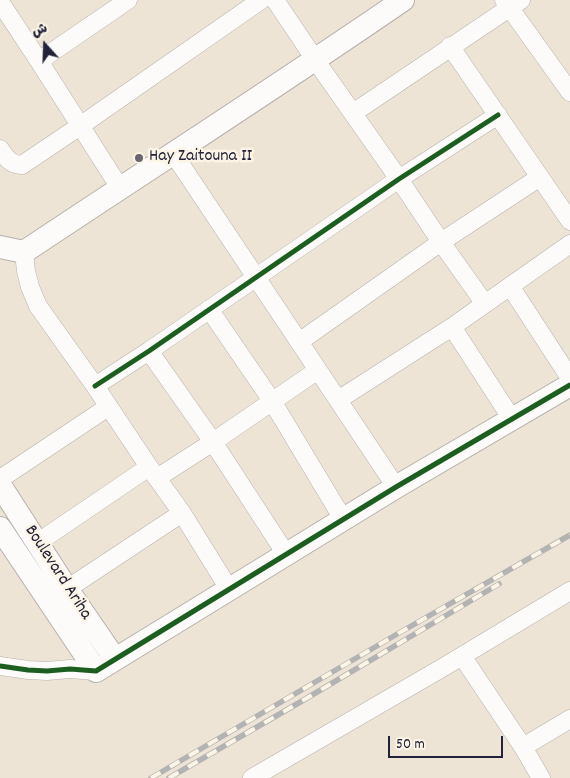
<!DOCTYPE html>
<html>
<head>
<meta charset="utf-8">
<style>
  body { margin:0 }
  #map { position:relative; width:570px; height:778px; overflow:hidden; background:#ede4d6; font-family:Dekko,"Playpen Sans Arabic",sans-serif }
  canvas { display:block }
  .north { position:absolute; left:20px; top:20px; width:50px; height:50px; -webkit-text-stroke:4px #fcf5e5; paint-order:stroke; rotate:340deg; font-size:14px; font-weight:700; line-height:20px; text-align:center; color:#22223b }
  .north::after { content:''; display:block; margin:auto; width:18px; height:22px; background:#22223b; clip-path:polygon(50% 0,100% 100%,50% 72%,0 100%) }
  .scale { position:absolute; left:388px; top:736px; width:115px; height:22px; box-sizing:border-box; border:2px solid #22223b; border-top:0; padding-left:6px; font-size:15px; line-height:18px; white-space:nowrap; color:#22223b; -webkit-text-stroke:4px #fcf5e5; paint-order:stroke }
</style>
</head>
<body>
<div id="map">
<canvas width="570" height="778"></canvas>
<div class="north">ش</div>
<div class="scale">50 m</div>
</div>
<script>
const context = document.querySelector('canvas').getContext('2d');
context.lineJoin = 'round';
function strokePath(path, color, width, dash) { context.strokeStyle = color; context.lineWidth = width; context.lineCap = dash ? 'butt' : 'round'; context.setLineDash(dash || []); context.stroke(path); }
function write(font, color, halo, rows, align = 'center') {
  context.font = font + ' Dekko,sans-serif'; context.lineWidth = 5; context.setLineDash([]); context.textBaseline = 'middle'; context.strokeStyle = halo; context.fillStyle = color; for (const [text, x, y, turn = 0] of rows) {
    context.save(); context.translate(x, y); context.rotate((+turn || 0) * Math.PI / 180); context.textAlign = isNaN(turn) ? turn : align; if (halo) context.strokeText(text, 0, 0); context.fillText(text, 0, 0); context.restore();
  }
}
const minor = new Path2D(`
  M275 0 316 61 399 179 441 242 485 304
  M504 0 570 92
  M0 2 39 61 120 188
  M450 46 570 221
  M39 61 128 0
  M353 113 521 0
  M0 149C6 158 11 165 22 165L80 126 261 0
  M173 153 396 487
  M24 252 26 271 30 287 38 306 95 386 149 467 182 513 229 589
  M510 286 570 378
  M209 309 272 401 343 519
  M452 327 512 419
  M299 342 441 242 540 177
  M149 351 213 442 286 554
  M95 386 149 351 399 179 498 115
  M338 400 452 327 570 244
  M157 478 213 442 318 370
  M0 479 108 407
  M37 543 149 467
  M67 589 182 513
  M462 656 523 747 541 778
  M0 666 28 670 47 671 70 669 96 671
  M523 747 570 719
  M252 778 442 668 570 591`);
const tertiary = new Path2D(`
  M0 247 24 252C150 168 278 86 403 0
  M0 485 67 589 115 659
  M0 528 96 671 396 487 570 385`);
strokePath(minor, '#b6b1ab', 19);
strokePath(tertiary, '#b6b1ab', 24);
strokePath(minor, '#fcfbf9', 18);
strokePath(tertiary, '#fcfbf9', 22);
const rail = new Path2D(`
  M151 778 399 633 570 535
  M169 778 302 701 499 584`);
strokePath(rail, '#b4b3b4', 5.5);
strokePath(rail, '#fcf5e5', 4, [11]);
strokePath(new Path2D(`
  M95 386 149 351 399 179 498 115
  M0 666 28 670 47 671 70 669 96 671 396 487 570 385`), '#1b5e20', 5);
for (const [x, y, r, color] of [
  [139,158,5,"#696671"]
]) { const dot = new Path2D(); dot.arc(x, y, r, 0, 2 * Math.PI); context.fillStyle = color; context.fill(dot); strokePath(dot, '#fcf5e5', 2); }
write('18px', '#22223b', '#fcf5e5', [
  ["Hay Zaitouna II",149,158]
], 'left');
write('18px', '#22223b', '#fcf5e5', [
  ["Boulevard Ariha",57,573,57]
]);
</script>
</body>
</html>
